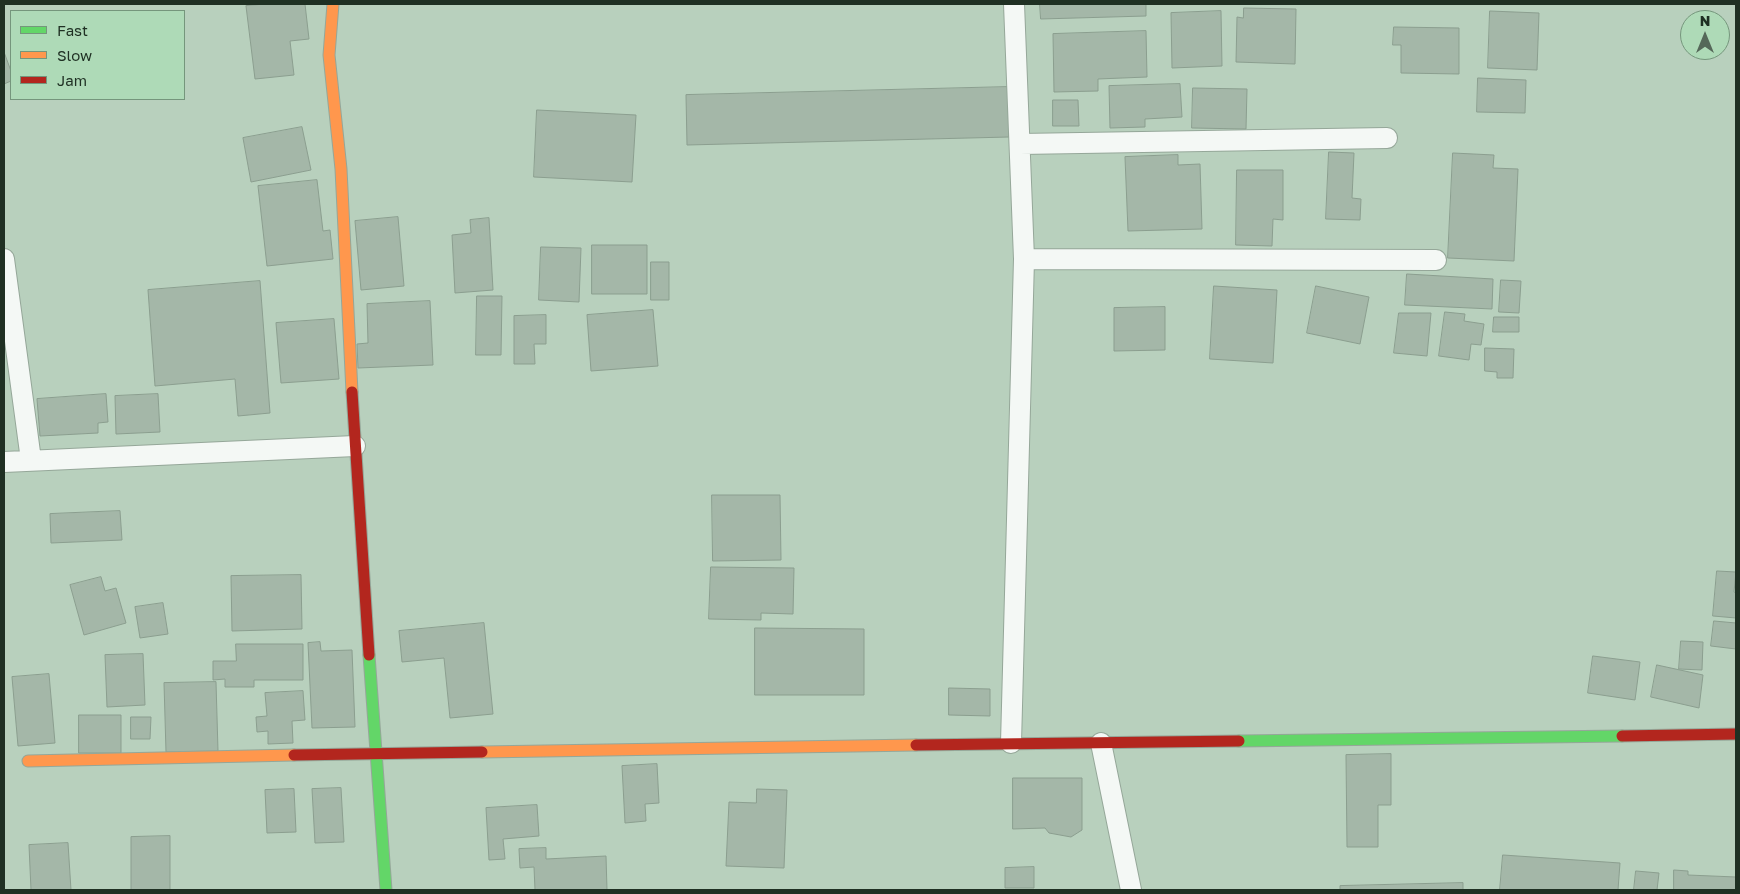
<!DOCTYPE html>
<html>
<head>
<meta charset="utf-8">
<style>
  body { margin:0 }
  #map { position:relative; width:1740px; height:894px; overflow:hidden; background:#b8d0bd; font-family:"Golos Text",sans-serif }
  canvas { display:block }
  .frame { position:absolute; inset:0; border:5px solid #1f3023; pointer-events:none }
  .legend { position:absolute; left:10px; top:10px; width:175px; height:90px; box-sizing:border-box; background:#aedab7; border:1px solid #75967c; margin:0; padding:6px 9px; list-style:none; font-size:15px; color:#1f3023 }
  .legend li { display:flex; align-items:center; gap:10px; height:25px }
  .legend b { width:25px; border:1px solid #75967c }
  .north { position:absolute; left:1680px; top:10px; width:50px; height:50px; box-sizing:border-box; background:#aedab7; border:1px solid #75967c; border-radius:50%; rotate:0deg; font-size:14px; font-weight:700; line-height:20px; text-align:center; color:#1f3023 }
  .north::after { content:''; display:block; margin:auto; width:18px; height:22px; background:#556859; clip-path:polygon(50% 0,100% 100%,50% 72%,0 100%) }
</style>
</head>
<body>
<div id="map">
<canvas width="1740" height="894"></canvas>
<div class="frame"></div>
<ul class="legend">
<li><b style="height:6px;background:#63d668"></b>Fast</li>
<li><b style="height:6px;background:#ff974d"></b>Slow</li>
<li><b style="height:6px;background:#b3261e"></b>Jam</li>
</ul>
<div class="north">N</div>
</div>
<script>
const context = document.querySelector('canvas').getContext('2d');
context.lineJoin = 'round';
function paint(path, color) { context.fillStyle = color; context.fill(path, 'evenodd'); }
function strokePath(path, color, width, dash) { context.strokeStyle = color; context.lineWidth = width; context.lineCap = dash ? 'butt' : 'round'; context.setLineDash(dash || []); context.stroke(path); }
const building = new Path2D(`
  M265 4H305L309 39 290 41 294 75 255 79 246 6Z
  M1040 4H1146V16L1041 19Z
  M1244 8 1296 9 1295 64 1236 62 1237 17 1243 18Z
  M1221 11 1222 66 1172 68 1171 13Z
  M1490 11 1539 13 1537 70 1488 68Z
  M1394 27 1459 28V74L1401 73V45H1393Z
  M1146 31 1147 77 1098 79V91L1054 92 1053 34Z
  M4 52 11 71V81L4 84Z
  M1478 78 1526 80 1525 113 1477 112Z
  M1180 84 1182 117 1145 119V127L1110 128 1109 86Z
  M1008 87 1009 137 687 145 686 95Z
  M1193 88 1247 89 1246 129 1192 128Z
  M1053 100H1078L1079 126H1053Z
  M537 110 636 115 632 182 534 177Z
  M302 127 311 170 251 182 243 138Z
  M1329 152 1354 153 1352 198 1361 199 1360 220 1326 219Z
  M1453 153 1494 155 1493 168 1518 169 1514 261 1448 258Z
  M1178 155V165L1200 164 1202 229 1128 231 1125 157Z
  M1237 170H1283V220L1273 219 1272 246 1236 245Z
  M317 180 323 231 330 230 333 259 267 266 258 186Z
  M398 217 404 286 361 290 355 221Z
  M489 218 493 290 455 293 452 235 471 233 470 220Z
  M592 245H647V294H592Z
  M541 247 581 248 579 302 539 300Z
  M651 262H669V300H651Z
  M1407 274 1493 279 1492 309 1405 305Z
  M1501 280 1521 281 1519 313 1499 312Z
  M260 281 270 413 238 416 235 379 155 386 148 290Z
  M1214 286 1277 290 1273 363 1210 359Z
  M1316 286 1369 297 1360 344 1307 333Z
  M477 296H502L501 355H476Z
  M430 301 433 365 358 368 357 344 368 343 367 304Z
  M1165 307V350L1114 351V308Z
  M653 310 658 366 591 371 587 315Z
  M1445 312 1465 314 1464 321 1484 324 1481 345 1471 344 1469 360 1439 356Z
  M1399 313H1431L1427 356 1394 353Z
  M546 315V344H534L535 364H514V316Z
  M1494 317H1519V332H1493Z
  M334 319 339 379 281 383 276 323Z
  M1485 348 1514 349 1513 378H1497V372L1485 371Z
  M106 394 108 422 98 423V433L40 436 37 399Z
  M158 394 160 432 116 434 115 396Z
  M712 495H780L781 560 713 561Z
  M120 511 122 540 51 543 50 514Z
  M711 567 794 568 793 614 761 613V620L709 619Z
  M1717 571 1736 572 1734 592 1736 593V618L1713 616Z
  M301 575 302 629 232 631 231 576Z
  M101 577 105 591 116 588 126 623 84 635 70 585Z
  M163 603 168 634 140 638 135 607Z
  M1714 621 1736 623V649L1711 646Z
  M484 623 493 714 450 718 444 658 402 662 399 631Z
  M755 628 864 629V695H755Z
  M1681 641 1703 642 1702 670 1679 669Z
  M320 642 321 651 352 650 355 727 312 728 308 643Z
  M236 644H303V680H254V687H225V679L213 680V661H236Z
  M143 654 145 705 107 707 105 655Z
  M1593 656 1640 662 1635 700 1588 693Z
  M1657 665 1703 675 1699 708 1651 697Z
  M49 674 55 743 18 746 12 677Z
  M216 682 218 751 166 752 164 683Z
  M949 688 990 689V716L949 715Z
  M303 691 305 720 292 721 293 743 268 744V731L257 732 256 717 267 716 265 693Z
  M79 715H121V753H79Z
  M131 717H151L150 739H131Z
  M1391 754V805H1378V847H1347L1346 755Z
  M657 764 659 803 645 804 646 821 625 823 622 766Z
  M1013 778H1082V830L1071 837 1049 833 1045 828 1013 829Z
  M341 788 344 842 315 843 312 789Z
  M294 789 296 832 267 833 265 790Z
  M757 789 787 790 784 868 726 866 729 802 756 803Z
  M537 805 539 836 503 839 505 859 489 860 486 808Z
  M170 836V890H131V837Z
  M68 843 71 890H31L29 845Z
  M546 848V859L606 856 607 890H535L534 867 520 868 519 849Z
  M1503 855 1620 863 1618 890H1500Z
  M1034 867V888H1005V868Z
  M1674 870 1688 871V875L1736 877V890H1674Z
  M1636 871 1659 873 1657 890H1634Z
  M1463 883V890H1340V886Z`);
paint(building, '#a4b7a8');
strokePath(building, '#8b9e8f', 1);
const street = new Path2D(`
  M1020 144 1387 138
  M4 259 31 460
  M1024 259 1436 260
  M4 462 355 446
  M1011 743 1024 259 1014 4
  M1101 743 1131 890`);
const fast = new Path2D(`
  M369 655 386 890
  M1239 741 1622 736`);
const slow = new Path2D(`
  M333 4 329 55 341 169 352 392
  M482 752 916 745
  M28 761 294 755`);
const jam = new Path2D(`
  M352 392 369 655
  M1622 736 1736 734
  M916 745 1239 741
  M294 755 482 752`);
strokePath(street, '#95a799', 22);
strokePath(fast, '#95a799', 13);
strokePath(slow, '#95a799', 13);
strokePath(jam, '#95a799', 13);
strokePath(street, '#f4f8f5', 20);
strokePath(fast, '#63d668', 11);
strokePath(slow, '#ff974d', 11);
strokePath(jam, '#b3261e', 11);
</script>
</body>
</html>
